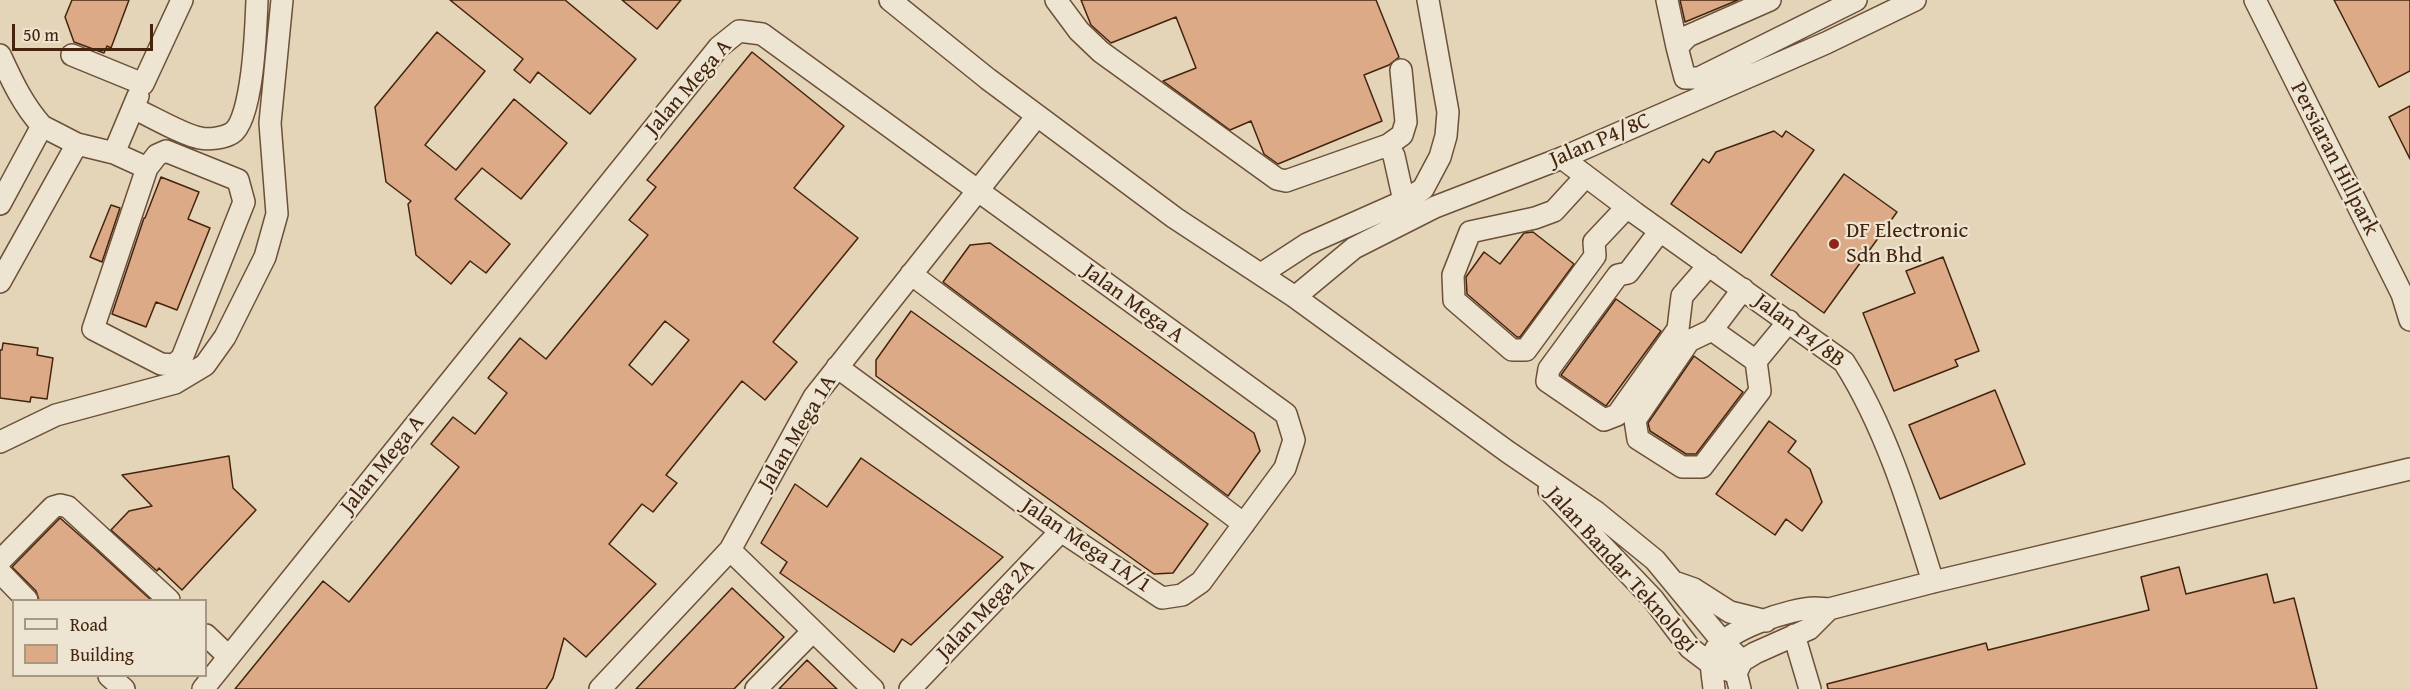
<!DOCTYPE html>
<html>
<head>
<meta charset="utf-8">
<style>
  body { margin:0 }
  #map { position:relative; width:2410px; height:689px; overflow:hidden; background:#e4d5b9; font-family:"Gentium Book Plus",serif }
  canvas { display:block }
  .legend { position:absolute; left:12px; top:599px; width:195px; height:78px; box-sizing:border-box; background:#ede4d2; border:2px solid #a99783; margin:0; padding:8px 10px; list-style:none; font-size:18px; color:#44240d }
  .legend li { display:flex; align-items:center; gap:12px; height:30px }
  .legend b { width:30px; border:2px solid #a99783 }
  .scale { position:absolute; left:12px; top:24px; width:141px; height:27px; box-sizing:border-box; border:3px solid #44240d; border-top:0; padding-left:8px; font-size:18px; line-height:21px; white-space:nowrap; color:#44240d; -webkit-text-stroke:4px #ede4d2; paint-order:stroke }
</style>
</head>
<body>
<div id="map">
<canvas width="2410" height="689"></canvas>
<ul class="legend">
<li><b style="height:8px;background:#ede4d2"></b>Road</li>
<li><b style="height:16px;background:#ddaa87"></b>Building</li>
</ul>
<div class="scale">50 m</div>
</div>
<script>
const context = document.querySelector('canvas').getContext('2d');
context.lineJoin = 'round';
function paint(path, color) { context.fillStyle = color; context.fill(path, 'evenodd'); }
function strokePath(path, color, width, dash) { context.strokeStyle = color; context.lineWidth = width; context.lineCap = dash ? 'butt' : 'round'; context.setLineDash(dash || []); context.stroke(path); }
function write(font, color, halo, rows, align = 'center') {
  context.font = font + ' "Gentium Book Plus",serif'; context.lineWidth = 4.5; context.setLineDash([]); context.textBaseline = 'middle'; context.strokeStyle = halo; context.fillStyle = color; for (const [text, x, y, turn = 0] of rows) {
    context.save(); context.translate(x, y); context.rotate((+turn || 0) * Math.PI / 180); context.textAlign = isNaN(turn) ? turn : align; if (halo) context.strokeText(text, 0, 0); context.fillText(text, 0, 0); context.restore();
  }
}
const building = new Path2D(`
  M72 0H129L111 48 107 46 104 53 74 42 65 17Z
  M450 0H565L636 59 590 114 538 72 530 83 514 70 523 59Z
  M622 0H681L657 29Z
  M1081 0H1376L1399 57 1389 65 1364 75 1382 121 1278 164 1264 154 1251 121 1230 130 1163 81 1196 68 1176 17 1111 43 1091 25Z
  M1680 0H1738L1685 22Z
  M2334 0H2410V71L2379 87Z
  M437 32 485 71 425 145 456 170 514 99 567 143 521 199 482 168 455 199 510 244 486 273 470 261 451 284 416 255 408 204 411 201 386 182 375 107Z
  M752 52 844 126 794 188 858 238 773 342 797 362 765 400 742 381 666 475 677 483 653 512 642 504 609 544 656 584 586 657 564 638 553 678 546 689H235L323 581 349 602 459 467 431 444 453 417 475 434 507 393 488 378 520 338 546 359 648 235 629 220 656 187 647 180ZM665 321 689 340 652 385 629 365Z
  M2410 106V159L2389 117Z
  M1774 131 1782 137 1786 131 1814 150 1741 253 1671 204 1703 159 1709 163 1716 152Z
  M1844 174 1897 212 1824 313 1771 275Z
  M161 177 199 192 188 219 210 228 177 310 156 302 146 327 112 314 144 218H145Z
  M111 205 120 208 102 262 90 257Z
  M1533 232 1574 264 1520 337H1517L1467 294 1466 277 1484 252 1500 264 1524 233Z
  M990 243 1254 433 1260 451 1228 496 943 282 970 245Z
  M1943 257 1979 351 1955 360 1958 366 1894 391 1863 313 1915 293 1906 271Z
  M1616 299 1661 331 1606 406 1561 375Z
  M911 311 1208 524 1173 573 1154 574 876 376V360Z
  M3 343 38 348 37 355 53 358 47 399 31 397 30 402 0 398V350H2Z
  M1694 356 1743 392 1696 454H1686L1650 431 1648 423Z
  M1995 390 2025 464 1940 499 1909 425Z
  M1769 421 1796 441 1788 452 1810 469 1822 502 1802 531 1786 519 1775 535 1716 494Z
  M229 456 233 488 256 510 182 590 159 568 157 571 111 530 129 511 152 506 122 475Z
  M861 458 1003 557 911 645 902 639 894 652 780 573 787 562 761 543 795 484 827 507Z
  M60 518 94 548 151 600H39L36 591 12 567Z
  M2179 567 2186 594 2267 574 2274 603 2294 598 2317 689H1828L1827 684 1986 643 1988 650 2149 610 2141 577Z
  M732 588 784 637 762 660 734 689H636Z
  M807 660 837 689H779Z`);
paint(building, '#ddaa87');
strokePath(building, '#44240d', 1.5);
const minor = new Path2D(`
  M890 0 988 79 1175 218 1295 297 1508 452 1596 512 1655 560 1722 641 1742 661
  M1056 0 1079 31 1101 52 1277 179 1286 181 1388 145 1394 156 1404 201
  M1667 0 1677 47
  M1770 0 1688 36 1677 47 1685 78H1699L1856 0
  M2255 0 2402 294 2410 320
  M0 55C12 81 23 105 42 126L0 204
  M72 55 143 84 182 0
  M133 108C149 115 185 136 200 138 209 140 224 138 232 133 253 120 256 26 257 0
  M42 126 77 144 114 153 147 168
  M1388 145 1402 135 1406 122 1401 70
  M166 151 238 180 244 202 182 358 174 365 161 364 93 329 147 168 157 155Z
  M114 153 138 96
  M1562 158 1635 213 1844 362C1886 428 1910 508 1933 582
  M1586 176 1554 211 1535 218 1470 232 1453 275 1454 300 1512 350H1526L1595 256 1594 242 1627 207
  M1660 231 1628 273 1618 275 1549 369 1547 381 1604 420 1617 415 1678 329 1682 296 1709 265
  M911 274 1244 524
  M1261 274 1307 244 1404 201 1423 189 1440 157 1446 136 1448 112 1428 0
  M0 282 77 144
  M1295 297 1354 248 1435 207 1562 158 1826 43 1915 0
  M1712 330 1743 289
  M1756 361 1712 330 1689 341 1635 420 1638 439 1682 467H1702L1760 391 1756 361 1789 321
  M0 442 56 415 175 383 205 365 225 337 265 257 277 214 270 123 282 0
  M1549 490 1653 599 1690 648 1711 664 1736 673
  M730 550 873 689
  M0 561 53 507 60 505 68 507 169 600
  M0 572 27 600
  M1677 583 1694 589 1730 612 1766 621
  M206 635 228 656
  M1794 635 1810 689
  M109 676 124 689
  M203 689 719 47 739 31 762 34 1286 414 1294 440 1285 468 1201 582 1182 595 1162 598 1061 531 837 367
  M600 689 730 550 814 397 1037 116
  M756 689 813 631
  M910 689 1061 531
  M1714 689C1713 677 1709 663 1714 652 1724 630 1792 608 1815 608 1820 608 1825 609 1829 609L1933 582 2410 469
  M1740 689 1736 673 1742 661 1755 653 1809 629 1829 609`);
strokePath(minor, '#6c5038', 24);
strokePath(minor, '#ede4d2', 21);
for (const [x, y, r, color] of [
  [1834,244,6,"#8f2418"]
]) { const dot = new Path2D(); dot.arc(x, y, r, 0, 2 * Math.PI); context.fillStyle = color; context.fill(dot); strokePath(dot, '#ede4d2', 2); }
write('22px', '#44240d', '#ede4d2', [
  ["Jalan Mega A",689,88,-49],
  ["Jalan P4/8C",1600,141,-23],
  ["Persiaran Hillpark",2334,159,63],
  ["Jalan Mega A",1133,304,36],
  ["Jalan P4/8B",1799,331,37],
  ["Jalan Mega 1A",798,433,-59],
  ["Jalan Mega A",383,465,-51],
  ["Jalan Mega 1A/1",1086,546,34],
  ["Jalan Bandar Teknologi",1621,570,48],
  ["Jalan Mega 2A",986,610,-46]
]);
write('22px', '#44240d', '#ede4d2', [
  ["DF Electronic",1846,231],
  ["Sdn Bhd",1846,256]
], 'left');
</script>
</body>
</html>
